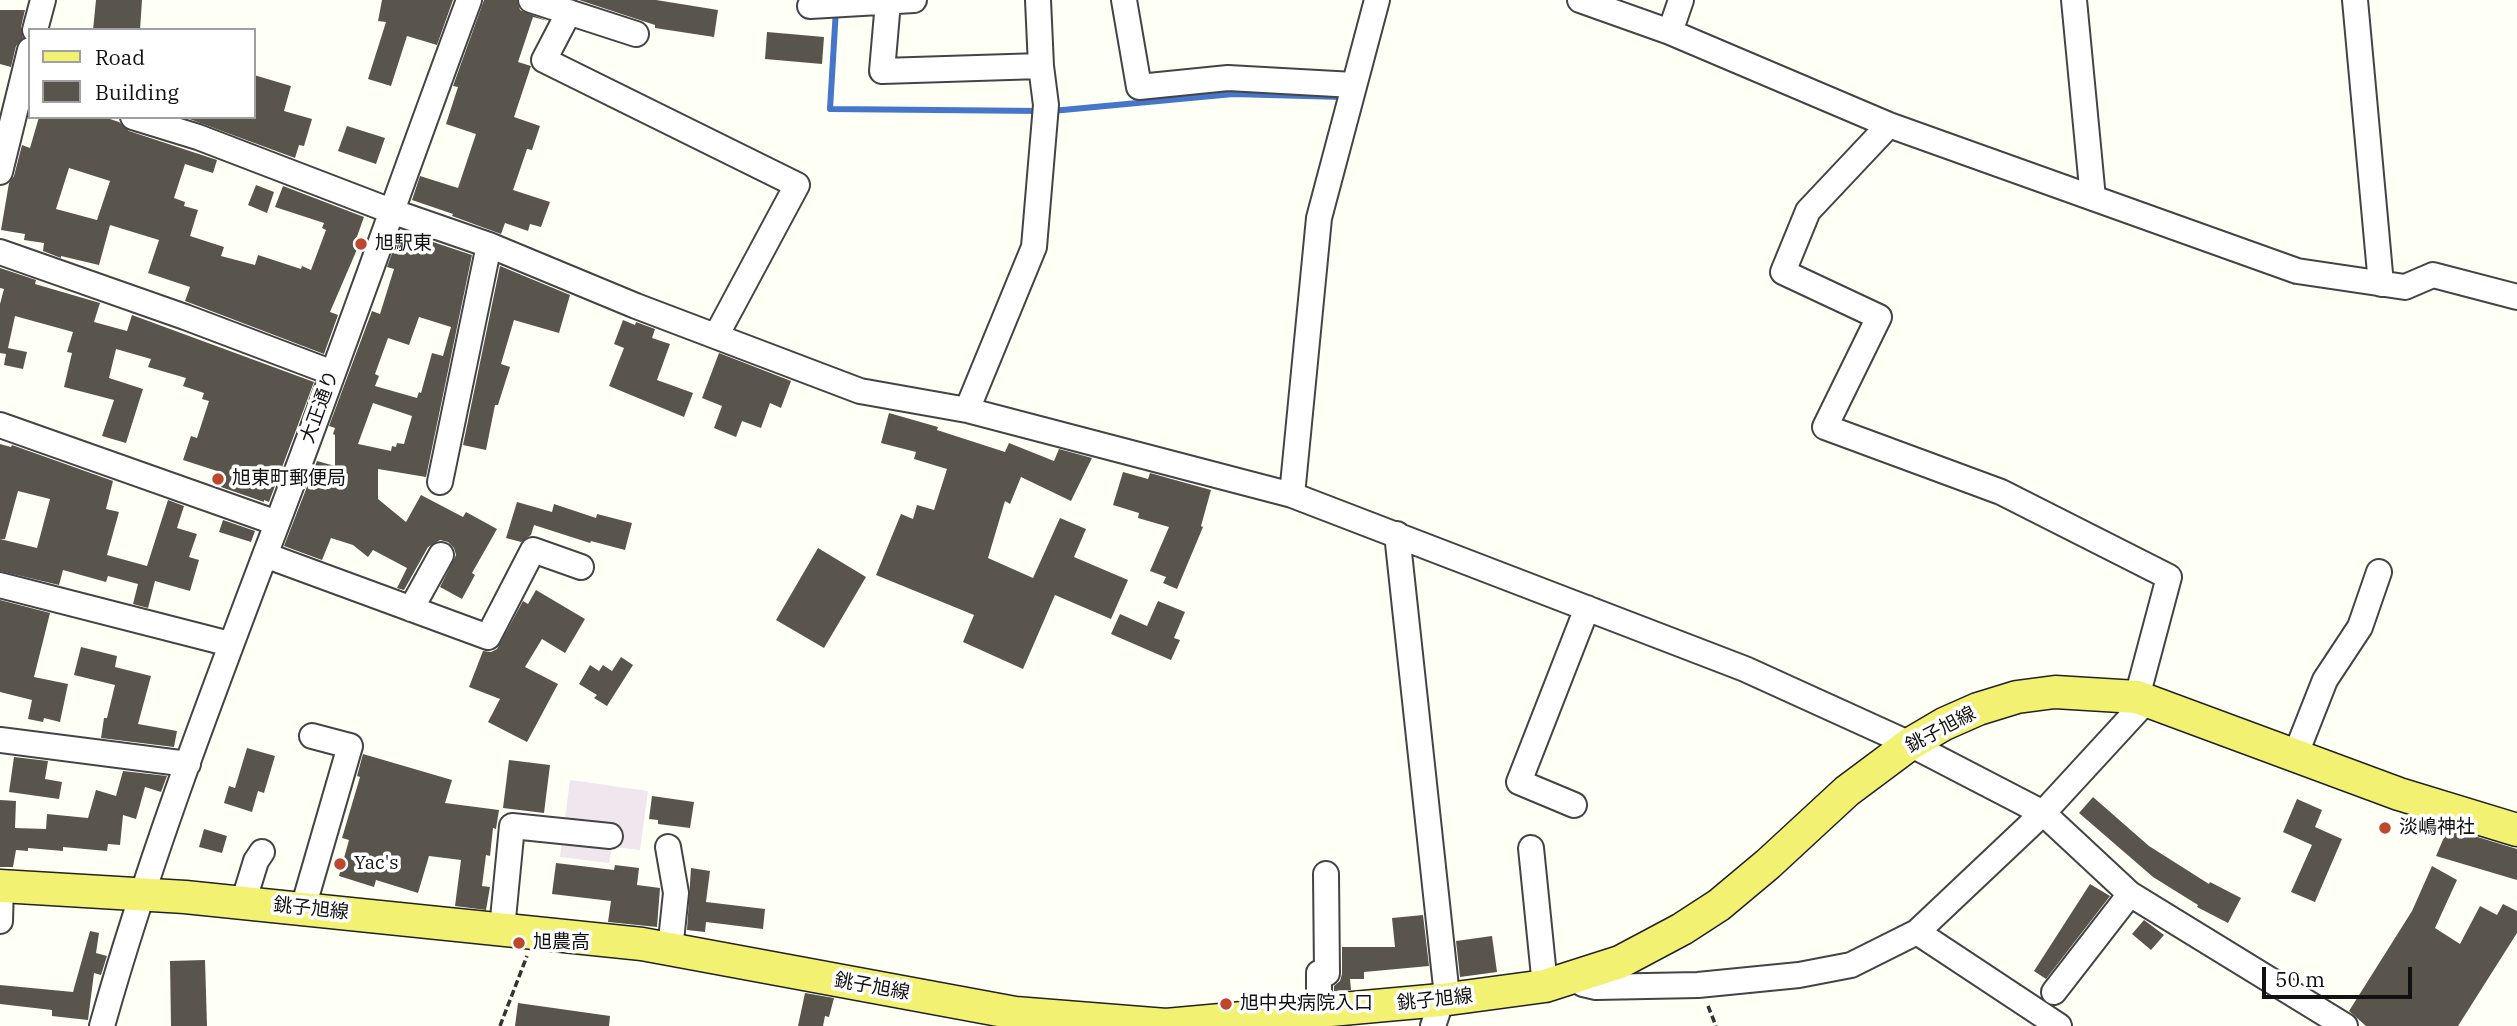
<!DOCTYPE html>
<html>
<head>
<meta charset="utf-8">
<style>
  body { margin:0 }
  #map { position:relative; width:2517px; height:1026px; overflow:hidden; background:#fefff5; font-family:"IBM Plex Serif",serif }
  canvas { display:block }
  .legend { position:absolute; left:28px; top:28px; width:228px; height:91px; box-sizing:border-box; background:#fff; border:2px solid #a0a0a0; margin:0; padding:9px 12px; list-style:none; font-size:21px; color:#111 }
  .legend li { display:flex; align-items:center; gap:14px; height:35px }
  .legend b { width:35px; border:2px solid #a0a0a0 }
  .scale { position:absolute; left:2262px; top:967px; width:150px; height:32px; box-sizing:border-box; border:4px solid #111; border-top:0; padding-left:9px; font-size:21px; line-height:24px; white-space:nowrap; color:#111; -webkit-text-stroke:5px #fff; paint-order:stroke }
</style>
</head>
<body>
<div id="map">
<canvas width="2517" height="1026"></canvas>
<ul class="legend">
<li><b style="height:9px;background:#f3f171"></b>Road</li>
<li><b style="height:19px;background:#59554d"></b>Building</li>
</ul>
<div class="scale">50 m</div>
</div>
<script>
const context = document.querySelector('canvas').getContext('2d');
context.lineJoin = 'round';
function paint(path, color) { context.fillStyle = color; context.fill(path, 'evenodd'); }
function strokePath(path, color, width, dash) { context.strokeStyle = color; context.lineWidth = width; context.lineCap = dash ? 'butt' : 'round'; context.setLineDash(dash || []); context.stroke(path); }
function write(font, color, halo, rows, align = 'center') {
  context.font = font + ' "IBM Plex Serif","Noto Sans JP",serif'; context.lineWidth = 7; context.setLineDash([]); context.textBaseline = 'middle'; context.strokeStyle = halo; context.fillStyle = color; for (const [text, x, y, turn = 0] of rows) {
    context.save(); context.translate(x, y); context.rotate((+turn || 0) * Math.PI / 180); context.textAlign = isNaN(turn) ? turn : align; if (halo) context.strokeText(text, 0, 0); context.fillText(text, 0, 0); context.restore();
  }
}
paint(new Path2D(`
  M570 780 648 791 640 850 612 847 609 863 560 857Z`), '#efe6ee');
strokePath(new Path2D(`
  M836 9 830 109 1041 111
  M1052 111 1233 94 1342 97`), '#4576c9', 6);
paint(new Path2D(`
  M96 0H142L140 30H93Z
  M382 0H453L437 45 407 36 391 86 368 79 386 22 378 21Z
  M484 0H517L520 10 548 21 533 17 518 62 531 66 514 117 540 126 532 150 527 149 513 190 550 202 541 227 530 224 528 231 505 223 501 234 452 216 453 214 412 200 420 176 458 188 476 134 446 124 458 87 453 86Z
  M579 0H656L718 10 714 37 655 28V25Z
  M0 10H25L21 27 23 38 16 46 11 67 0 64Z
  M767 32 824 37 822 64 765 59Z
  M254 75 291 86 284 111 312 119 304 146 299 145 295 158 184 117H254Z
  M39 117H104L119 122 129 131 217 160 213 173 185 164 174 198 185 202 184 206 198 210 190 236 224 247 221 256 255 265 258 255 301 269 302 266 311 270 326 230 322 228 324 223 275 207 283 186 364 217 354 245 358 247 330 312 338 315 324 354 185 301 190 287 148 273 159 240 110 225 99 265 61 256V258L43 251 44 243 24 240 25 234 1 230 9 183 14 176 22 145 30 148ZM69 168 110 181 97 220 56 209Z
  M347 126 385 138 376 164 338 151Z
  M256 185 274 192 267 213 248 205Z
  M400 231 472 255 426 477 378 469V499L406 522 421 495 463 517 466 512 497 529 472 573 475 575 462 599 440 587 456 555 454 548 448 542 440 540 428 547 404 590 397 588 407 568 373 550 368 557 353 545 331 538 322 560 284 546 317 461 335 466V435L333 434 335 428 329 426 372 311 380 314 394 269 387 267ZM419 317 451 327 443 356 432 353 421 393 419 392 417 398 375 386 379 376 375 374 388 338 409 345ZM373 403 412 416 404 444 397 443 396 447 392 446 391 451 358 444Z
  M500 266 570 295 559 333 514 320 501 364 510 367 498 405H495L486 450 463 445Z
  M0 268 36 280 35 284 100 303 94 322 127 331 132 315 314 382 269 502 264 500V502L221 487 225 477 216 474 217 471 183 460 191 436 197 438 209 401 202 399 204 393 183 386 186 378 148 367 151 359 116 349 109 378 143 389 126 443 102 436 114 400 64 387 72 353 67 352 73 332 15 316 8 348 27 352 23 369 4 365 6 354 0 353V304L4 289 0 288Z
  M623 320 635 325 636 322 655 329 652 338 670 344 657 380 693 393 684 417 609 386 624 348 614 344Z
  M719 353 791 381 781 408 770 403 761 428 742 421 736 437 714 428 722 406 702 398Z
  M889 413 938 427 937 430 1005 452 1009 443 1054 461 1059 449 1092 458 1071 501 1021 477 1010 504 1005 501 988 558 1033 578 1060 518 1086 529 1074 557 1128 580 1111 619 1055 595 1023 669 963 642 974 615 876 575 901 514 913 519 917 505 934 510 947 469 914 459 916 452 881 443Z
  M0 444 11 447 12 445 113 481 106 509 119 512 107 555 147 566 168 500 184 506 177 528 197 534 189 557 199 560 190 591 155 581 148 608 133 604 138 584 108 576 106 582 63 570 59 585 0 571V539L37 548 50 499 18 491 5 539H0Z
  M1123 472 1148 479 1150 473 1211 490 1201 526 1203 527 1177 589 1163 583 1166 577 1150 571 1169 527 1138 518 1139 513 1113 505Z
  M517 502 552 512 554 504 596 518 597 514 632 523 625 550 591 541 590 543 534 525 531 535 521 542 506 538Z
  M223 520 255 531 251 542 219 532Z
  M818 548 866 577 824 648 776 620Z
  M536 590 585 619 565 653 542 639 525 667 558 684 527 742 488 722 500 699 469 687 483 651 491 652 497 649 523 601 528 604Z
  M0 600 50 613 34 677 68 684 60 722 44 718 43 722 28 719 32 700 0 692Z
  M1158 601 1185 612 1174 638 1180 640 1171 660 1111 634 1120 614 1147 626Z
  M81 647 117 656 115 667 151 676 138 724 177 731 174 747 101 738 104 718H107L115 685 74 675Z
  M621 657 633 665 607 706 594 698 597 695 579 684 590 665 599 671 603 665 612 671Z
  M247 748 275 756 264 793 258 791 252 812 224 803 229 786 235 788Z
  M363 754 452 780 445 803 499 810 496 829 493 828 490 856 486 855 482 886 490 887 486 910 455 906 461 860 429 856 418 893 376 880 374 887 339 876 349 840 342 838 360 777 357 776Z
  M14 757 48 761 45 779 62 782 59 799 9 792Z
  M509 760 550 765 544 813 503 808Z
  M123 771 167 776 161 792 145 787 136 819 123 815 120 845 108 844 107 851 63 847V851L28 848V851L16 850 13 867H0V800L16 801 15 828 46 829 47 814 88 818 96 790 116 796Z
  M652 796 694 802 690 828 658 824V820L649 819Z
  M2093 797 2149 846 2209 884 2210 882 2241 898 2228 923 2197 907 2198 905 2153 877 2079 813Z
  M2297 799 2322 810 2315 827 2342 839 2315 902 2291 892 2312 845 2283 832Z
  M2448 828 2517 849V880L2436 856Z
  M204 829 227 836 222 853 199 847Z
  M556 863 614 870 615 865 639 868 637 885 660 888 657 927 608 922 611 901 552 894Z
  M2432 866 2457 880 2435 928 2460 944 2480 906 2497 915 2503 904 2517 911V933L2458 1026H2366L2349 1011 2412 911Z
  M691 868 710 871 706 902 765 909 763 929 706 922 705 932 687 930Z
  M2090 884 2110 896 2046 979 2034 971Z
  M1423 915 1429 966 1364 972V979H1350L1351 990 1334 991V986L1340 981 1342 974V947H1395L1392 918Z
  M2144 920 2164 935 2151 950 2132 934Z
  M90 931 99 933 96 953 107 956 101 975 94 973 88 1020 52 1016V1010L0 1004V985L73 992Z
  M1492 936 1497 972 1460 977 1456 941Z
  M205 960 207 1026H171L170 961Z
  M805 993 834 998 829 1017 825 1016 823 1026H798Z
  M518 1003 610 1016 609 1026H515Z`), '#59554d');
const minor = new Path2D(`
  M531 0 636 34
  M1124 0 1139 87 1228 78 1354 85
  M1580 0 1670 32 1889 125 2297 271 2405 287 2433 275 2517 297
  M2074 0 2093 198
  M2355 0 2381 284
  M888 2 882 71 1041 66
  M810 6 914 0
  M569 12 544 60 797 185 716 336
  M35 30 43 0
  M1670 32 1681 0
  M133 117 198 137 391 211 489 245 636 306 860 391 967 410 1292 495 1745 669 1910 744 2043 813 2130 894 2345 1026
  M1889 125 1808 211 1783 272 1879 317 1825 427 2001 492 2169 577 2137 697
  M0 172 30 50
  M0 252 185 317 333 373
  M967 410 1034 247 1046 105 1041 66 1038 0
  M0 425 277 523
  M440 482 489 245
  M1292 495 1319 218 1377 0
  M1397 534 1446 987 1433 1026
  M265 555 488 637 533 550 581 567
  M0 585 230 644
  M411 609 441 555
  M0 740 188 764
  M2295 756 2325 680 2360 627 2379 572
  M1574 805 1519 782 1587 608
  M668 847 676 893 670 950
  M1531 848 1545 986
  M243 903 256 861 262 852
  M303 908 350 746 312 736
  M0 921 1 886
  M502 929 512 826 610 836
  M1573 978 1583 984 1596 987 1698 985 1799 975 1851 965 1917 932
  M2054 992 2130 894
  M1319 1011V973H1327L1326 874
  M102 1026C147 866 206 711 265 555 336 371 400 185 469 0
  M2059 1026 1917 932 2043 813 2147 700`);
const major = new Path2D(`
  M0 886 185 897 642 944 1015 1013 1166 1025 1441 1000 1545 986 1620 962 1682 929 1719 905 1768 864 1847 791 1910 744 1944 724 1978 709 2017 697 2055 692 2137 697 2399 794 2517 830`);
strokePath(minor, '#444', 28);
strokePath(major, '#222', 35);
strokePath(new Path2D(`
  M1708 1006 1716 1026
  M500 1026 527 956`), '#333', 3.5, [7, 3.5]);
strokePath(minor, '#fff', 24);
strokePath(major, '#f3f171', 32);
for (const [x, y, r, color] of [
  [361,244,7,"#bd472d"],
  [218,479,7,"#bd472d"],
  [2385,828,7,"#bd472d"],
  [340,864,7,"#bd472d"],
  [519,943,7,"#bd472d"],
  [1226,1004,7,"#bd472d"]
]) { const dot = new Path2D(); dot.arc(x, y, r, 0, 2 * Math.PI); context.fillStyle = color; context.fill(dot); strokePath(dot, '#fff', 2.5); }
write('19px', '#111', '#fff', [
  ["旭駅東",375,244],
  ["旭東町郵便局",232,479],
  ["淡嶋神社",2399,828],
  ["Yac's",354,864],
  ["旭農高",533,943],
  ["旭中央病院入口",1240,1004]
], 'left');
write('19px', '#111', '#fff', [
  ["大正通り",320,407,-70],
  ["銚子旭線",1941,730,-28],
  ["銚子旭線",311,909,6],
  ["銚子旭線",872,987,10],
  ["銚子旭線",1435,1000,-6]
]);
</script>
</body>
</html>
